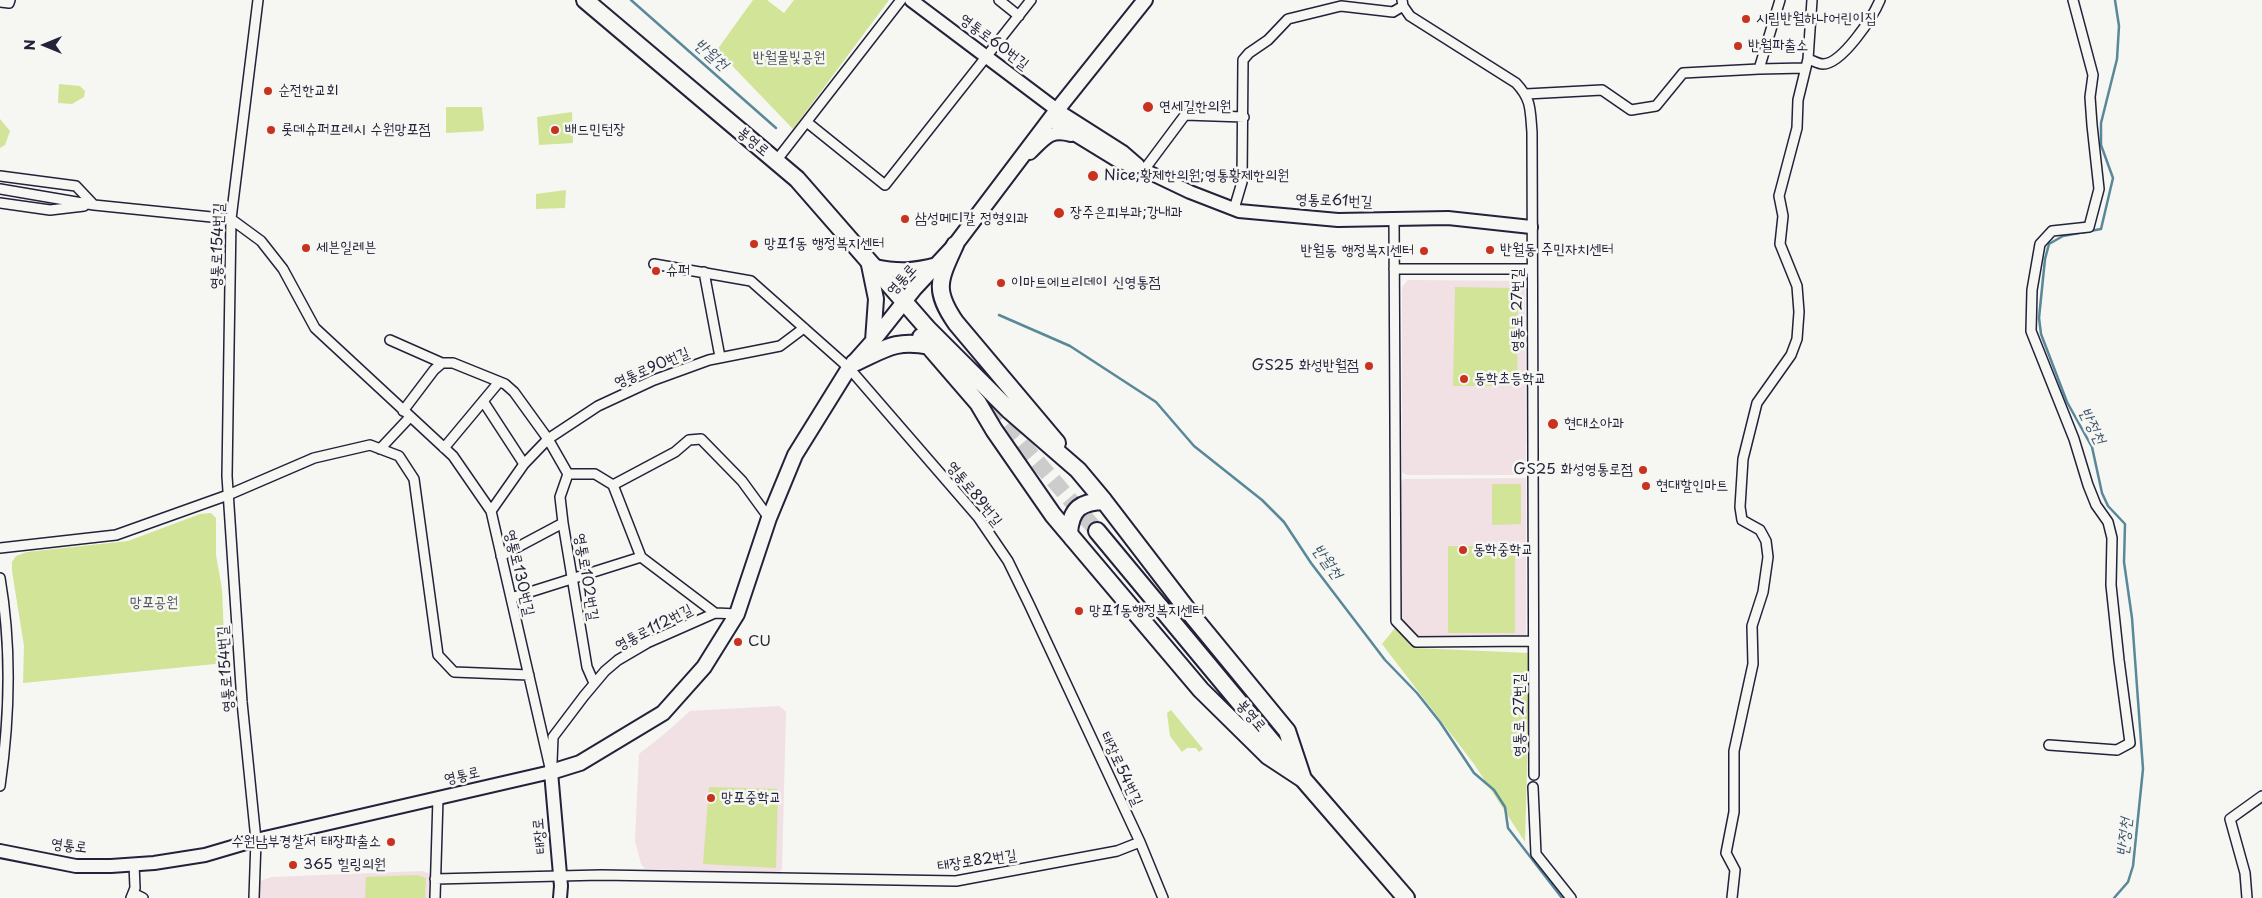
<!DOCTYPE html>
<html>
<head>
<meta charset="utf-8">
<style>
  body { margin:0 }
  #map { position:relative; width:2262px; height:898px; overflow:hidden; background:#f6f6f2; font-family:"Playpen Sans",sans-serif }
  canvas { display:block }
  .north { position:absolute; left:20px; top:20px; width:50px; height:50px; -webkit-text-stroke:4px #f6f6f2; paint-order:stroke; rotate:270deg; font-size:14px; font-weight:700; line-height:20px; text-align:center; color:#22223b }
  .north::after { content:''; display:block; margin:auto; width:18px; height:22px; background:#22223b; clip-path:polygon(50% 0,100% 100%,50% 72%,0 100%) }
</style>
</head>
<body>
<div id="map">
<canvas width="2262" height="898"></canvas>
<div class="north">N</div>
</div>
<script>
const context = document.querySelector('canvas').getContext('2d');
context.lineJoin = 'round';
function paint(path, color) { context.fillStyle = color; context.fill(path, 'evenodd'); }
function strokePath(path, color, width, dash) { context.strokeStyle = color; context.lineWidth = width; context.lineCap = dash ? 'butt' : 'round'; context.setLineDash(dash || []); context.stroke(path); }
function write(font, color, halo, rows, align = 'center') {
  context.font = font + ' "Playpen Sans","Poor Story",sans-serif'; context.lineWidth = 5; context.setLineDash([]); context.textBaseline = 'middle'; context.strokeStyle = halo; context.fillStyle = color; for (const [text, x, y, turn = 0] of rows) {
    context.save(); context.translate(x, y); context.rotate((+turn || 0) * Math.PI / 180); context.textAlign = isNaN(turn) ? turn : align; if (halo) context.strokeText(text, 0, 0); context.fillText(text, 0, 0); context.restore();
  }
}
paint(new Path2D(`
  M1408 280 1519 281 1525 285 1526 475H1406L1402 472V287Z
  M1526 478V638L1416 637 1399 618 1400 482 1404 479Z
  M779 706 786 712 782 869 779 873 645 869 641 864 635 841 639 754 668 731 690 711Z
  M423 871 430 874V898H260V881L272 877Z`), '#f1e0e4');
paint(new Path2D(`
  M753 0H767L784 13 794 0H889L793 129 717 50Z
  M59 84 80 86 85 91 84 97 72 104 58 103Z
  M446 107H482L484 128 483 131 446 133Z
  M572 112 573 143 539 145 537 117Z
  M0 119 10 131 5 145 0 148Z
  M566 190 565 208 536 209V194Z
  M1455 287 1514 288 1518 294 1517 386H1453Z
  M1492 484H1521V524L1492 525Z
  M211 513 216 518V555L222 589 225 663 23 683 24 646 12 571V562L16 556 27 552 128 541 200 514Z
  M1448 546H1515V633H1448Z
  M1395 628 1414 648 1530 653 1525 842 1474 764 1382 644Z
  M1171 710 1203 749 1199 752 1196 748H1187L1182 752 1170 736 1167 713Z
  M709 787 778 789 776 868 703 864Z
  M417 875 426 878 425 898H365L366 877Z`), '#d1e498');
strokePath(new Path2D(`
  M631 0 776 128
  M999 315 1070 346 1156 402 1194 446 1262 500 1284 522 1311 563 1385 660 1417 693 1440 722 1474 773 1494 790 1505 807 1508 828 1562 898
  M2114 898 2128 882 2133 866 2143 769 2132 618 2124 562 2125 524 2108 506 2102 493 2092 447 2067 402 2041 334 2039 318 2045 259 2049 244 2063 236 2101 229 2113 178 2101 145V123L2117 59 2119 26 2115 0`), '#59889a', 2.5);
strokePath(new Path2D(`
  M975 389 1097 531`), '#cccccd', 16, [16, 8]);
const street = new Path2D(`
  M999 0 1019 16
  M1402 0 1403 6 1410 16 1516 83C1532 100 1530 110 1532 132L1534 775
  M0 2 9 3 10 0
  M1808 59C1812 60 1818 64 1823 64 1842 64 1873 17 1880 0
  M1759 69 1805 68
  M1526 94 1602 90 1631 110 1656 106 1683 73 1759 69 1780 0
  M808 123 885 185 1031 0
  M776 161 901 0
  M1144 170 1185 115 1244 117
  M0 176 76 186 93 204
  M0 189 94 205 231 219 261 241 283 269 315 328 453 456 491 511 551 772
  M0 203 50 210 84 206
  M1234 209 1242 182 1243 60 1249 53 1268 40 1288 19 1341 6 1393 12 1403 6
  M1394 219 1396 621 1416 642 1533 641
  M654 264 751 281 849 368 978 517 1008 561 1029 604 1140 842 1163 898
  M1394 269H1531
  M704 272 720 357
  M390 340 442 363
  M483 401 524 464
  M403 411 434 370 442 363H453L505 384 514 392 548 439 568 474 560 497 563 523 587 667 594 683
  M444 448 499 382
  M380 449 410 417
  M568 474H595L613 485 675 452 689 440 701 439 742 481 769 518
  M613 485 641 557 715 613 737 614
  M491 511 524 464 548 439 598 406 654 380 709 360 780 346 804 328
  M0 548 116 535 228 495 314 458 370 445 399 456 414 479 438 655 454 672 529 675
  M501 556 563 523
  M0 578C12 648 10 716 0 786
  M511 598 641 557
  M2049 745 2117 750 2130 743 2119 660 2111 585 2112 538 2108 522 2096 505 2088 485 2074 439 2031 331 2032 290 2040 244 2052 231 2089 227 2099 189 2092 125 2090 97 2093 75 2073 0
  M552 762 553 737 584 696 605 671 618 660 647 643 715 613
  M1533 787 1536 854 1571 898
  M435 879 601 875 956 881 1117 851 1140 842
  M133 893 143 898
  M131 898 135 888 134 864
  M254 898 256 840 242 702 227 476 231 219 258 0
  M435 898 438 798
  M1732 898 1735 870 1726 853 1734 812V751L1753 664 1752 626 1763 592 1768 557 1766 541 1760 530 1742 520 1740 507 1743 459 1757 403 1791 355 1797 339 1799 312 1797 286 1780 244 1783 216 1779 196 1797 128 1798 100 1808 59 1812 0
  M2247 898 2245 873 2230 819 2262 796`);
const secondary = new Path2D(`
  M911 0 1057 110 1123 152 1138 165
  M1051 120 1118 161 1144 170 1190 192 1239 211 1338 220 1448 218 1531 227
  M1030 153C1045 139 1049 129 1071 135
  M0 851 76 866H111L154 863 205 855 256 840 551 772 561 886 560 898`);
const primary = new Path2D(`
  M868 260 876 299 873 341
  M875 267C898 272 915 271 937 265
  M551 772 580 763 663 713 704 667 737 614 769 518 795 455 849 368 873 341 915 288 955 245 1057 110 1145 0`);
const highway = new Path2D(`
  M585 0 797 179 928 329 1010 411 1078 470 1104 501 1190 613 1287 731 1303 779
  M955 245C939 280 933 290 956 323L1057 443
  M921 337 978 403 994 430 1053 515 1201 690 1268 756 1303 779
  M854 363C885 349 895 339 930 346
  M1097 531 1303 779 1406 898
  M1073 539 1069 533C1071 508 1081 502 1104 501`);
strokePath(street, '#22223b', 12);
strokePath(secondary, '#22223b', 16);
strokePath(primary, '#22223b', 18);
strokePath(highway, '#22223b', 20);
strokePath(street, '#f6f6f2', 9);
strokePath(secondary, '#f6f6f2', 12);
strokePath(primary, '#f6f6f2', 14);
strokePath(highway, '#f6f6f2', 16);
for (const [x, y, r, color] of [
  [1746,19,5,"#c8321e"],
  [1738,46,5,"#c8321e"],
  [268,91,5,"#c8321e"],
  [1148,107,6,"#c8321e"],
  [271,130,5,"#c8321e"],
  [555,130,5,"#c8321e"],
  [1093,176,6,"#c8321e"],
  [1059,213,6,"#c8321e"],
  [905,219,5,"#c8321e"],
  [754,244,5,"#c8321e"],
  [306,248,5,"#c8321e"],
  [1490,250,5,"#c8321e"],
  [1424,251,5,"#c8321e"],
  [656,271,5,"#c8321e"],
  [1001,283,5,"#c8321e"],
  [1369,366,5,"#c8321e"],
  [1464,379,5,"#c8321e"],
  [1553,424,6,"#c8321e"],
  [1643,470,5,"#c8321e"],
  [1646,486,5,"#c8321e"],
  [1463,550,5,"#c8321e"],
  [1079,611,5,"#c8321e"],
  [738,642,5,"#c8321e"],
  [711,798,5,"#c8321e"],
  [391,842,5,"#c8321e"],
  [293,865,5,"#c8321e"]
]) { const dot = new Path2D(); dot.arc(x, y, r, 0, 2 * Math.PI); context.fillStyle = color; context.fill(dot); strokePath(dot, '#f6f6f2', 2); }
write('15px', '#22223b', '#f6f6f2', [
  ["시립반월하나어린이집",1756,19],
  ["반월파출소",1748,46],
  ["순전한교회",278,91],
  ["연세길한의원",1159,107],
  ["롯데슈퍼프레시 수원망포점",281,130],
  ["배드민턴장",565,130],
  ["Nice;황제한의원;영통황제한의원",1104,176],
  ["장주은피부과;강내과",1070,213],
  ["삼성메디칼 정형외과",915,219],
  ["망포1동 행정복지센터",764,244],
  ["세븐일레븐",316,248],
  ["반월동 주민자치센터",1500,250],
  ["반월동 행정복지센터",1414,251,"right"],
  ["슈퍼",666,271],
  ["이마트에브리데이 신영통점",1011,283],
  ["GS25 화성반월점",1359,366,"right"],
  ["동학초등학교",1474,379],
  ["현대소아과",1564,424],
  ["GS25 화성영통로점",1633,470,"right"],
  ["현대할인마트",1656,486],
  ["동학중학교",1473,550],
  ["망포1동행정복지센터",1089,611],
  ["CU",748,642],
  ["망포중학교",721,798],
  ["수원남부경찰서 태장파출소",381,842,"right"],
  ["365 힐링의원",303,865]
], 'left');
write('15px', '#22223b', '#f6f6f2', [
  ["영통로60번길",994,42,37],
  ["봉영로",753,142,40],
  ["영통로61번길",1334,201,2],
  ["영통로154번길",218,246,-88],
  ["영통로",902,280,-48],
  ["영통로 27번길",1518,310,-90],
  ["영통로90번길",652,368,-23],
  ["영통로89번길",974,494,51],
  ["영통로130번길",519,573,77],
  ["영통로102번길",586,577,81],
  ["영통로112번길",654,628,-27],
  ["영통로154번길",226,669,-94],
  ["영통로 27번길",1520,715,-90],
  ["봉영로",1251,716,50],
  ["태장로54번길",1121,769,65],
  ["영통로",462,776,-13],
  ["태장로",540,836,-95],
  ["영통로",69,846,7],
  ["태장로82번길",977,861,-8]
]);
write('15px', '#4e5252', '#f6f6f2', [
  ["반월물빛공원",789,58],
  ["망포공원",154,603]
]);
write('italic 16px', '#3d556b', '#f6f6f2', [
  ["반월천",711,55,41],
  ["반정천",2092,426,63],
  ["반월천",1327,562,54],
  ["반정천",2125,837,-84]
]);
</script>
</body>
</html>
